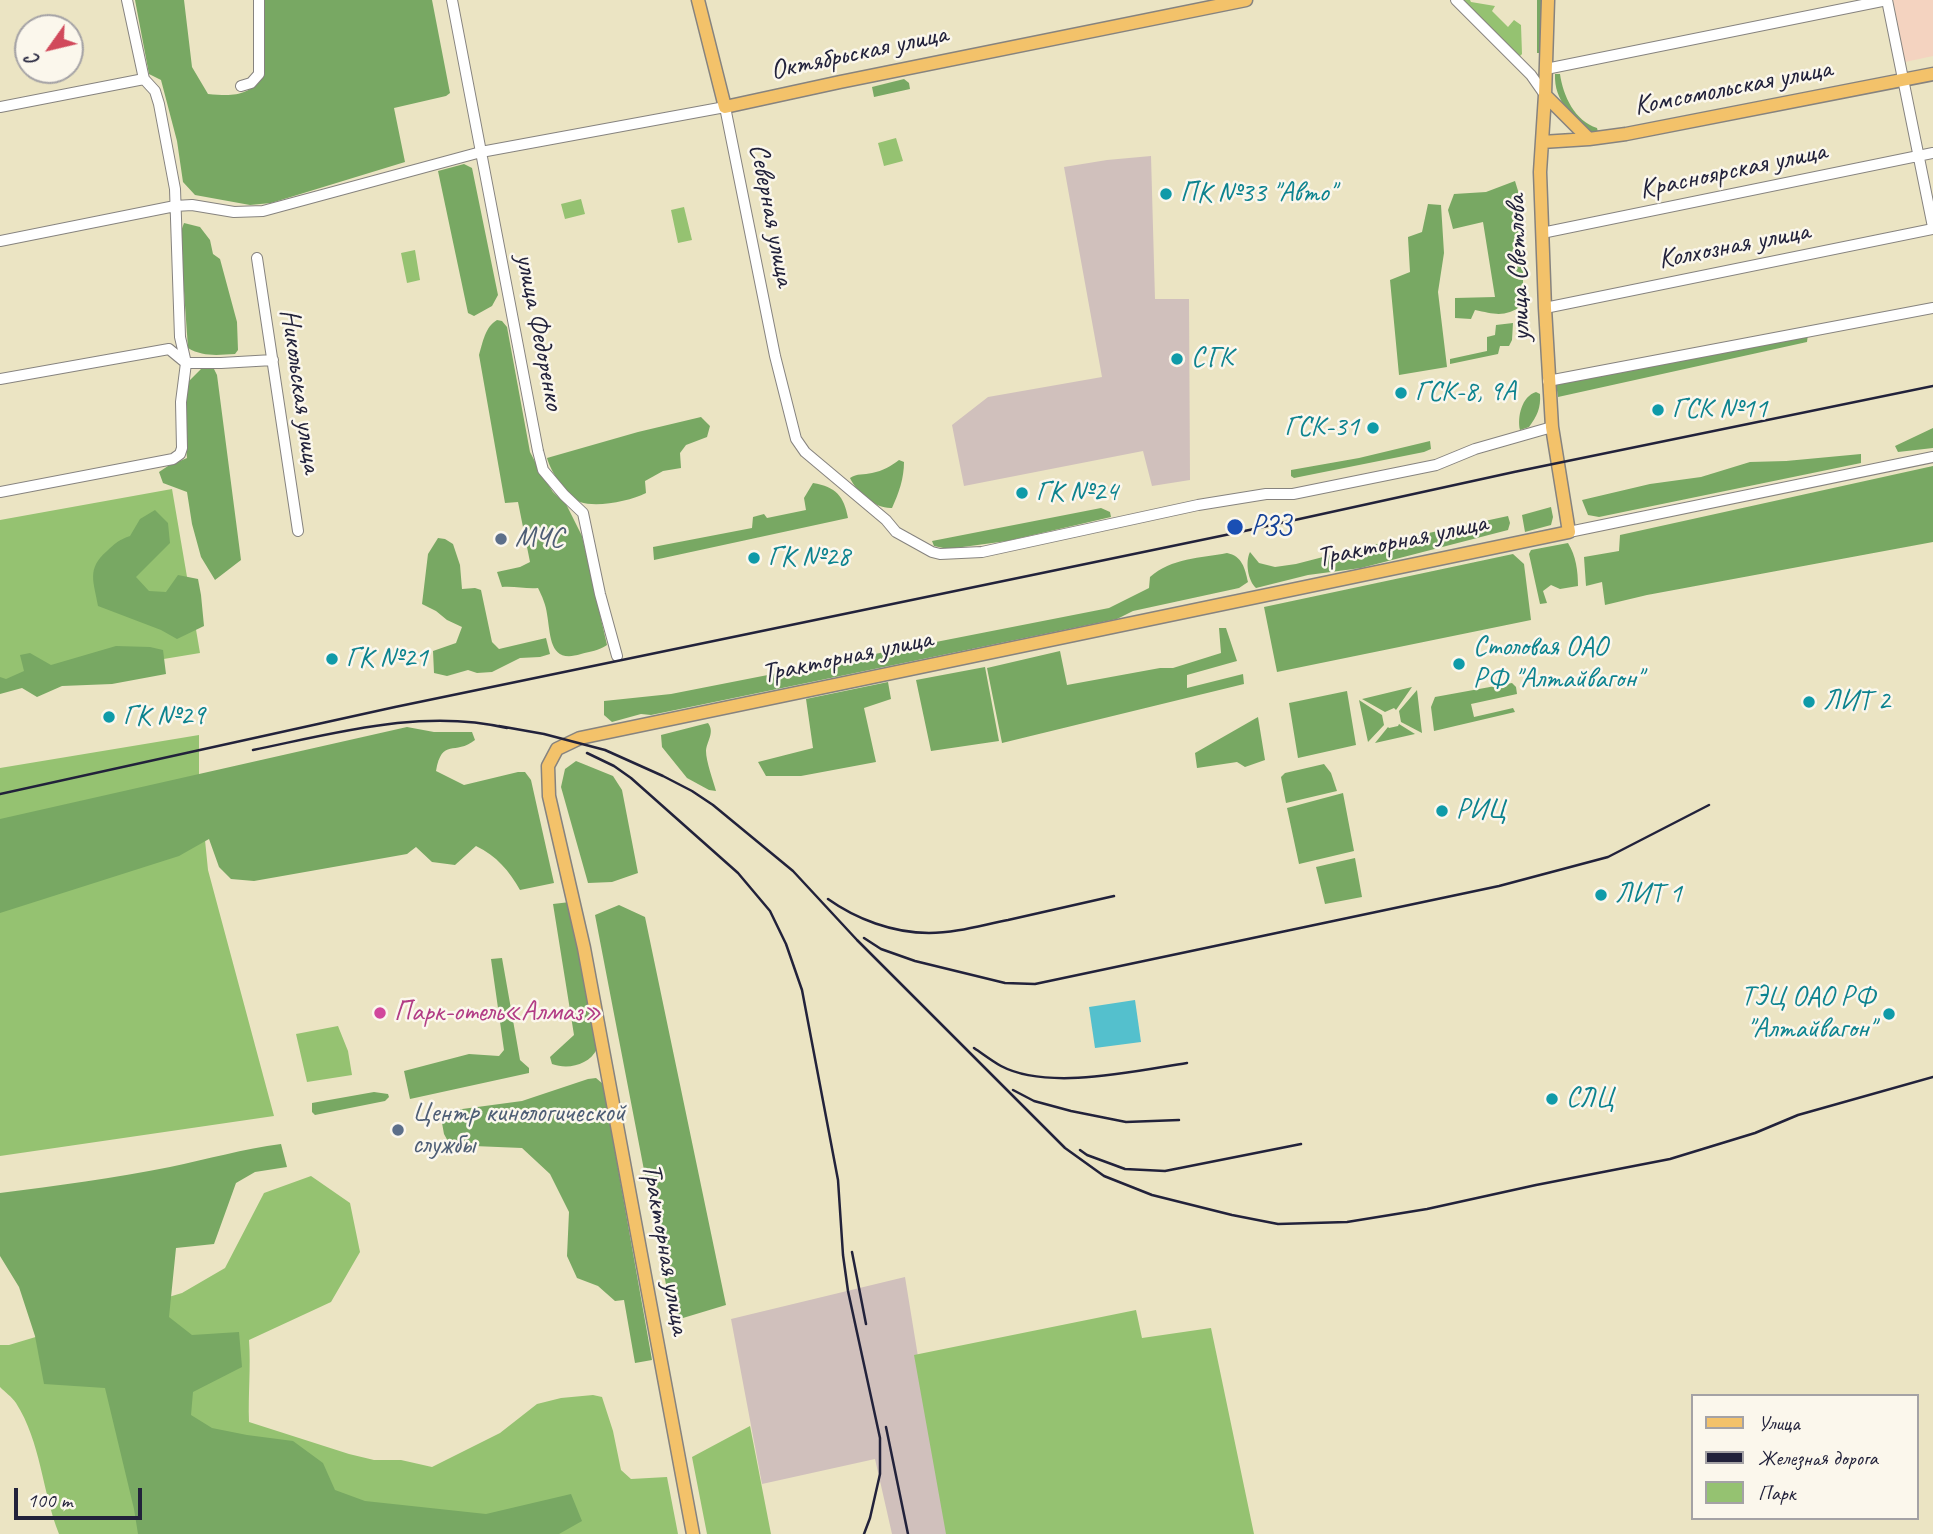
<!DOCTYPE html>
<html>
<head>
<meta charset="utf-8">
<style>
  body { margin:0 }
  #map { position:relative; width:1933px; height:1534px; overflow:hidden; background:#ebe4c3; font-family:Caveat,sans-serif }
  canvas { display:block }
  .legend { position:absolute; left:1691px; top:1394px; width:228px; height:126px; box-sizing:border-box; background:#fbf7ec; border:2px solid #a4a2a5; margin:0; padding:9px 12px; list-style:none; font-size:21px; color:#22223b }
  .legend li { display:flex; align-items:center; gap:14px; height:35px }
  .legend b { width:35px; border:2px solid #a4a2a5 }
  .north { position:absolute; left:14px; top:14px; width:70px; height:70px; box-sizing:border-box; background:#fbf7ec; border:2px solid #a4a2a5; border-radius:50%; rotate:236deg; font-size:19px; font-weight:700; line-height:28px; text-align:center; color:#22223b }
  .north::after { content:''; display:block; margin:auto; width:24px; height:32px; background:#d1495b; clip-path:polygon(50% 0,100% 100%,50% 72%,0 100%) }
  .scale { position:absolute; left:14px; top:1488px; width:128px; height:32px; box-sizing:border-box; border:4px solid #22223b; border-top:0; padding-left:9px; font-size:21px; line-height:24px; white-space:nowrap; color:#22223b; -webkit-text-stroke:5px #fbf7ec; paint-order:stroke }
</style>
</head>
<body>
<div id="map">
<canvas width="1933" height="1534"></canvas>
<ul class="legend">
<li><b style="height:9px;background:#f3c26a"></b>Улица</li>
<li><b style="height:9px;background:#22223b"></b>Железная дорога</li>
<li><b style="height:19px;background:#95c271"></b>Парк</li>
</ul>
<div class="north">С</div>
<div class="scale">100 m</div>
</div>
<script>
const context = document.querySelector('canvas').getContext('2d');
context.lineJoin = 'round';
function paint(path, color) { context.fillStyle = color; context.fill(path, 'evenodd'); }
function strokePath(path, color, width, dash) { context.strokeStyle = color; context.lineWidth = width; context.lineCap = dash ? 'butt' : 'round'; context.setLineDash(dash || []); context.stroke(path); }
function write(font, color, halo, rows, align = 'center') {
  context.font = font + ' Caveat,sans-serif'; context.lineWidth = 5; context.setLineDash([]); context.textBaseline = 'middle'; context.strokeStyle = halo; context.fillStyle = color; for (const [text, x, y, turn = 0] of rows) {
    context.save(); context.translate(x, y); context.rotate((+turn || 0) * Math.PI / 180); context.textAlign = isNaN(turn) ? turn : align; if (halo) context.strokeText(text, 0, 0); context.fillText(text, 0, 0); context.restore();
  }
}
paint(new Path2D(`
  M1893 0H1933V56L1905 62Z`), '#f4d3c0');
paint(new Path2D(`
  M1151 156 1155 299H1189L1190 480 1152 486 1143 451 964 486 952 425 988 397 1102 377 1064 167 1107 160Z
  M905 1277 947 1534H892L875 1459 762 1484 731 1319Z`), '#d0c0bc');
paint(new Path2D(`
  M1461 0H1470L1471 2 1495 6 1492 11 1508 27 1514 20 1521 25 1522 54 1518 58Z
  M896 138 903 161 884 166 878 143Z
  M581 199 585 214 565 219 561 204Z
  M684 207 692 240 678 243 671 210Z
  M415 250 420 280 407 283 401 253Z
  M172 489 200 653 0 686V520Z
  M199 735V814L205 840 208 870 274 1116 0 1156V768Z
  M338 1026 348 1051 352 1075 307 1082 296 1034Z
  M311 1176 350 1203 360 1252 331 1302 249 1340C251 1367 248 1394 249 1422L349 1454 374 1460H401L432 1467 500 1433 537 1404 561 1398 593 1395 602 1397 613 1431 621 1470 631 1479 667 1477 678 1534H59C42 1491 41 1442 16 1403 12 1397 5 1392 0 1387V1345H9L182 1293 225 1268 264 1193Z
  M1136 1310 1142 1338 1211 1328 1254 1534H946L914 1355Z
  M750 1426 771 1534H707L692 1457Z`), '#95c271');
paint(new Path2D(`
  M135 0H184L192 67 208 94C233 96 247 97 264 76L261 0H432L450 93 446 96 394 108 405 162 271 203 250 205 195 195 183 182 177 141 161 80 149 74Z
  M1537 0H1542V53H1537Z
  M1555 74H1560C1563 96 1575 121 1597 128L1598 132H1590C1572 114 1554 102 1555 74Z
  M904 79 909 83 910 89 874 97 872 87Z
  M464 164 472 168 498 295 492 306 474 316 468 313 438 171Z
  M1515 181 1523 207V305C1504 318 1495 314 1475 310L1471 319 1455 318V298L1495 297 1483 222 1453 229 1448 210 1454 194 1486 192Z
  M1428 204 1441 205 1444 253 1438 292 1447 367 1399 375 1390 280 1410 272 1408 237 1422 232Z
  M184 223 200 227 210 240 213 254 220 259 237 322 238 350 235 354C218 355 203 357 188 348L180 234Z
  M497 320 502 321 507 327 530 452 542 475 553 492 566 504 582 536 607 645C598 651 591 651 581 654 549 664 551 637 547 614 546 605 542 596 538 588 526 589 515 586 502 587L497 572 520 567 530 562 518 502 505 503 479 355C483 342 485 327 497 320Z
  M1513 323 1512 340 1509 346H1500L1498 354 1450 364V359L1487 351V337L1495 335 1496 325Z
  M1808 334 1807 342 1558 397 1556 384Z
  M201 369H214L217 375 241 560 215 580 201 557 192 524 187 492 163 483 159 472 168 466 187 458 184 426 188 382Z
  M1536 392 1540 394C1541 408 1537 416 1529 427L1520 430C1517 417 1522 396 1536 392Z
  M701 417 710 426 707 437 686 445 680 453 681 468 663 471 645 481 646 493C630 501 597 508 580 502 566 496 551 472 547 458L638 432Z
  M1933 428V448L1898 452 1895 446Z
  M1430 441 1431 449 1424 452 1294 478 1291 476V470L1359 458Z
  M1861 454V463L1599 517 1588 515 1582 500 1650 484 1701 477 1750 462 1786 461Z
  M899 460 904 462C904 478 899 493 892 508 876 509 857 493 850 478 857 473 864 475 872 473 883 471 891 466 899 460Z
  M1933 466V542L1647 595 1605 605 1602 582 1586 586 1584 557 1619 551 1620 535Z
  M813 483C836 487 844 496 848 518L654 560 653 547 752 528 753 517 764 514 767 518 806 510 804 498Z
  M1551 507 1553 517 1551 525 1525 532 1522 515Z
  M1101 508 1110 512 1111 517 1007 541 948 549 934 546 932 541Z
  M155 510 168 523 170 543 136 577 149 591 166 592 178 575 198 579 201 595 204 626 177 639 161 630 98 606C94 582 86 569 107 551 114 544 120 539 130 536L140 519Z
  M1508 516 1510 523 1508 530 1361 568 1308 575 1256 588C1248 581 1245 562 1250 552L1259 563 1275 567 1296 564 1354 549Z
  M438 538 445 539 453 544 460 565 462 589 475 588 481 590 492 642 499 649 546 638 550 654 540 657 520 658 492 672 477 673 468 670 447 676 434 673 433 651 456 643 462 627 447 620 436 611 422 604 428 554Z
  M1568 543C1576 556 1578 571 1578 586L1560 589 1551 585 1543 591 1547 603 1540 604 1529 554 1531 550Z
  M1227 553C1242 556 1245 568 1248 582L1239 588 1133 611 1117 619 651 715 641 714 612 722 604 715V701L671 694 1109 608 1149 588 1150 577C1171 558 1201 558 1227 553Z
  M1513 554 1524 564 1531 620 1277 672 1264 607Z
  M1219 628H1226L1237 661 1187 675V688L1243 674 1244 684 1002 743 987 668 1060 651 1067 685 1160 668H1173L1221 653Z
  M116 646 150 647 163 650 166 674 112 684 62 686 37 697 22 688 0 694V677L6 679 24 671 20 655 30 653 51 665Z
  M985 667 999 741 931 751 916 680Z
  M888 682 891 699 864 708 876 762 801 776H766L758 762 813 748 806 699Z
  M1512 683 1516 687 1517 694 1471 704 1474 717 1513 708 1515 712 1434 731 1431 707 1435 697Z
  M1412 687 1396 710 1394 708 1385 712 1362 699Z
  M1417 690 1422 733 1401 722 1399 711Z
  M1347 691 1356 745 1298 758 1289 703Z
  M1359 700 1382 715 1384 725 1368 742Z
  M1258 717 1265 760 1245 767 1237 762 1197 768 1195 753Z
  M708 723C715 733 707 740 706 751 706 761 713 780 716 791L709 790 687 778 662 747 661 735Z
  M1399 724 1415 734 1375 743 1388 727 1389 728 1398 726Z
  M407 727 434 732H472L475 740C455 756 442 737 436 771L464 785 518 772H525L531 780 554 883 520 890C509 871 497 856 476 846L455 865 432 862 416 847 407 854 254 881 231 879 219 867 209 839 179 856 0 913V819Z
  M576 761 613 776 622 790 638 873 612 882 588 883 561 787 565 769Z
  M1324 764 1331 773 1337 791 1286 803 1281 777 1285 773Z
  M1343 793 1354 851 1299 864 1287 808Z
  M1355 858 1362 897 1325 904 1316 867Z
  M570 902 597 1049C589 1065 568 1070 552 1064L550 1057 574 1035 553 904Z
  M619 905 645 917 726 1305 673 1321 595 915Z
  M502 958 520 1060 529 1068V1073L410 1099 404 1071 469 1054 499 1056 504 1050 491 959Z
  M596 1078 603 1084 652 1360 635 1363 624 1300 615 1301 598 1286 577 1278 567 1256 569 1212 550 1174 522 1148 450 1145 444 1134 440 1112 522 1101 588 1079Z
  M374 1092 388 1094 389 1097 385 1101 315 1115 312 1112V1103Z
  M281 1144 287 1167 255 1172 236 1183 214 1244 176 1248 169 1317 192 1335 239 1332 242 1367 193 1392 191 1415 212 1428 247 1435 293 1441 323 1463 335 1490 365 1501 486 1514 571 1494 582 1521 559 1534H138L134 1509 105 1388 44 1384 35 1336 19 1287 0 1256V1193C57 1186 114 1178 170 1167 207 1159 244 1149 281 1144Z`), '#78a863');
paint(new Path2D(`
  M1135 1000 1141 1042 1095 1048 1089 1007Z`), '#54c0cd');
const minor = new Path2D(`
  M452 0 538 451 543 470 564 495 583 513 600 594 617 656
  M1456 0 1531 75 1545 95
  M1546 69 1887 0 1933 227
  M241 86 251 83 259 74V0
  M0 107 144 79
  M1542 233 1933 153
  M0 241 175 206 192 205 234 212 263 211 481 152 725 107 775 356 796 439 805 452 886 520 896 532 932 552 940 554 982 552 1198 505 1266 494H1293L1436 465 1475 449 1552 427
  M257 258 298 531
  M1545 308 1933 229
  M0 379 169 349 186 363H221L273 360
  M1548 381 1933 308
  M0 492 173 459 180 454 182 448 181 402 186 363 180 337 175 189 159 104 155 91 144 79 127 0
  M1569 532 1933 457`);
const major = new Path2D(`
  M698 0 725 107 840 82 1246 0
  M1545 95 1589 139
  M1542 142 1589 139 1626 134 1933 74
  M693 1534 584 948 549 796 548 766 557 749 580 738 1569 532 1552 427 1545 308 1540 172 1545 95 1548 0`);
strokePath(minor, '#86837f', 12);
strokePath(major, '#86837f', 15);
strokePath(minor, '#fff', 10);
strokePath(major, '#f3c26a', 12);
strokePath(new Path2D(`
  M499 726 544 734 605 750 663 776 692 791 713 805 793 871 857 940 1065 1148 1104 1176 1152 1195 1232 1215 1278 1224 1347 1222 1427 1209 1536 1185 1670 1159 1755 1133 1798 1115 1933 1077
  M253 750C336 733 423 708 507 728
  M587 753 614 766 631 778 738 873 770 911 786 944 802 990 838 1180 843 1255 848 1291 880 1438V1474L870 1518 864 1534
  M0 794 395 707 1240 532 1514 472 1933 386
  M828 899C856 919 893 933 929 933 956 933 982 925 1008 920 1044 912 1079 904 1114 896
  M864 938 881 949 915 961 1005 983 1035 984 1499 886 1608 857 1709 805
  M974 1048C983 1054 992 1061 1001 1066 1048 1091 1135 1071 1187 1063
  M1013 1090 1034 1101 1071 1111 1126 1122 1179 1120
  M1080 1150 1087 1155 1125 1169 1165 1171 1301 1144
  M852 1252 866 1324
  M886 1427 908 1534`), '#22223b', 2.5);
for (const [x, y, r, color] of [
  [1166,194,7,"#0f9aa8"],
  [1177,359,7,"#0f9aa8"],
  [1401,393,7,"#0f9aa8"],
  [1658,410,7,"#0f9aa8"],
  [1373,428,7,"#0f9aa8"],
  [1022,493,7,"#0f9aa8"],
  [1235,527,9,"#1a4fb4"],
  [501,539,7,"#5c6f8a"],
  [754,558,7,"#0f9aa8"],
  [332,659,7,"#0f9aa8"],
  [1459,664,7,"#0f9aa8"],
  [1809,702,7,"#0f9aa8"],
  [109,717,7,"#0f9aa8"],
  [1442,811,7,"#0f9aa8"],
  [1601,895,7,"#0f9aa8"],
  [380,1013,7,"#d1479c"],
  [1889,1014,7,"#0f9aa8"],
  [1552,1099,7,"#0f9aa8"],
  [398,1130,7,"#5c6f8a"]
]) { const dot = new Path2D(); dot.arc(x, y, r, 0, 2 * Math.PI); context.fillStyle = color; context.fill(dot); strokePath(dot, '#fbf7ec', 2.5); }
write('28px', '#22223b', '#fbf7ec', [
  ["Октябрьская улица",859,53,-12],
  ["Комсомольская улица",1733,88,-11],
  ["Красноярская улица",1733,171,-12],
  ["Северная улица",771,215,79],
  ["Колхозная улица",1734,246,-11],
  ["улица Светлова",1519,268,-92],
  ["улица Федоренко",539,332,79],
  ["Никольская улица",300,391,82],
  ["Тракторная улица",1402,541,-12],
  ["Тракторная улица",847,657,-12],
  ["Тракторная улица",665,1249,80]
]);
write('28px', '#0d838f', '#fbf7ec', [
  ["ПК №33 \"Авто\"",1180,194],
  ["СГК",1191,359],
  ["ГСК-8, 9А",1415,393],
  ["ГСК №11",1672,410],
  ["ГСК-31",1359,428,"right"],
  ["ГК №24",1036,493],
  ["ГК №28",768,558],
  ["Столовая ОАО",1473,648],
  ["РФ \"Алтайвагон\"",1473,680],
  ["ГК №21",346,659],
  ["ЛИТ 2",1823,702],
  ["ГК №29",123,717],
  ["РИЦ",1456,811],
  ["ЛИТ 1",1615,895],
  ["ТЭЦ ОАО РФ",1875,998,"right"],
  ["\"Алтайвагон\"",1875,1030,"right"],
  ["СЛЦ",1566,1099]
], 'left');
write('28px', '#164399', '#fbf7ec', [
  ["РЗЗ",1251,527]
], 'left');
write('28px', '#4e5e75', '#fbf7ec', [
  ["МЧС",515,539],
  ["Центр кинологической",412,1114],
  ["службы",412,1146]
], 'left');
write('28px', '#b23c85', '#fbf7ec', [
  ["Парк-отель«Алмаз»",394,1013]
], 'left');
</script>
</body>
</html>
